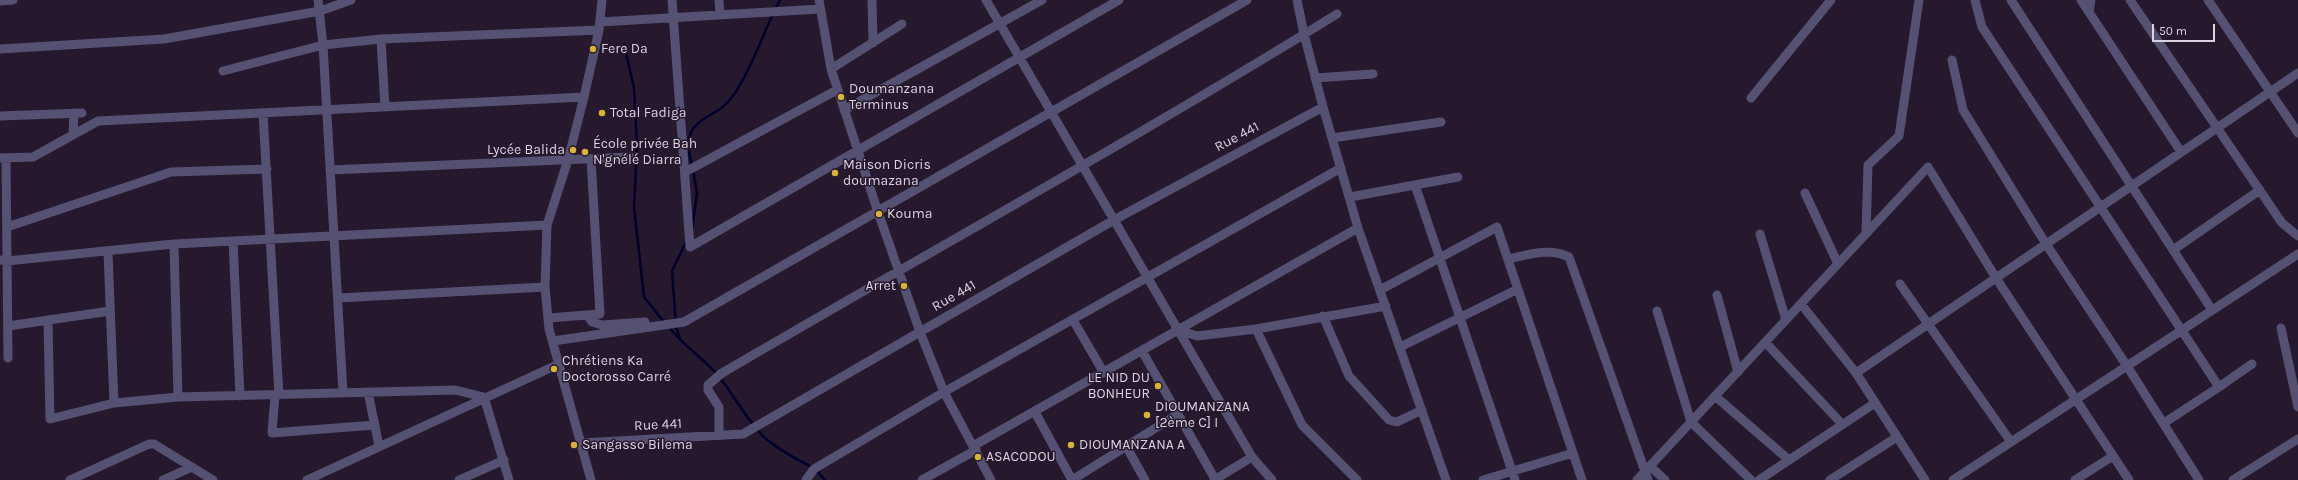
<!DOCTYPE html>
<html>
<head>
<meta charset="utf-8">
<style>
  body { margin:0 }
  #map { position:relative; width:2298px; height:480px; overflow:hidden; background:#26182d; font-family:Karla,sans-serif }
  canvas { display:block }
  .scale { position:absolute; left:2152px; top:24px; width:63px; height:18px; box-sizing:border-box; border:2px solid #dcd3e1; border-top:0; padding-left:5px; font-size:12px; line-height:14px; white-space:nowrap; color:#dcd3e1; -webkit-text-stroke:3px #26182d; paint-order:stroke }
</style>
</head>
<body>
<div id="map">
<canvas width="2298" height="480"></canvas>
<div class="scale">50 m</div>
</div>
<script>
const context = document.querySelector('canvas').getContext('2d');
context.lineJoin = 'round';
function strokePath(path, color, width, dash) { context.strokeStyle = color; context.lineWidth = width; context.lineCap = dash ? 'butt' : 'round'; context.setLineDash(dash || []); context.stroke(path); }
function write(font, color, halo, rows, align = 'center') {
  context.font = font + ' Karla,sans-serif'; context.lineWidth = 3; context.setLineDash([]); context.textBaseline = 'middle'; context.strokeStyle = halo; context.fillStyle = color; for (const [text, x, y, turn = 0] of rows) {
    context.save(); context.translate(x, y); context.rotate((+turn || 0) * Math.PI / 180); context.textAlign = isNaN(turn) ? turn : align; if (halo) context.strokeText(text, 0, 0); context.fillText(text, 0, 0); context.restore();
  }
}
strokePath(new Path2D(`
  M775 10 780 0
  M624 44 634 88 637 146 634 207 644 297 664 322
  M692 165C690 156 686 145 690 135 695 120 713 115 724 106 744 88 761 39 773 14
  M692 230 697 193 693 170
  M669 327C682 344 700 356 715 372 733 392 745 419 765 438 779 450 796 459 812 467
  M680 339 676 327 672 271 686 242
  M816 470 825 480`), '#00002c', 2.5);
strokePath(new Path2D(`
  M318 0 323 45 343 393
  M672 0 690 247 1119 0
  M719 0 720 14
  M819 0 831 69 878 212 920 332 944 392 991 480
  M872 0 873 43
  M986 0 1252 457 1272 480
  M1297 0 1304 34 1323 107 1358 228 1446 480
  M1975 0 1982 27 2219 387 2164 423
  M2011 0 2212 310
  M2081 0 2181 152
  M2130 0 2282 223 2298 236
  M2208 0 2298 133
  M0 1 13 0
  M2089 12 2091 0
  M600 22 820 9
  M381 39 385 107
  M0 49 164 39 320 11 351 0
  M1952 60 1963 110 2046 244 2127 366 2199 480
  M831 69 902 24
  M223 71 323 45 381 39 599 30
  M1315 78 1373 74
  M1751 98 1831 0
  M844 110 1042 0
  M263 113 279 395
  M0 116 82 113
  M73 134 74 113
  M1332 138 1441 122
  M0 158 33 157 98 121 584 97
  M6 158 8 358
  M330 170 630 157
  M685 172 837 90
  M1415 185 1515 480
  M1805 193 1838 264
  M1350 197 1458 177
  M7 227 171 172 267 169
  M1760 234 1786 320
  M1866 234 1868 165 1899 136 1919 0
  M233 241 240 396
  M174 244 178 397
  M2173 250 2260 190
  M108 252 114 403
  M1508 259C1528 255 1549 247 1569 257L1648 480
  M0 260 7 261 174 244 547 225
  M1900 284 2011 442
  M1380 290 1497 227 1582 480
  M1717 295 1738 372
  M338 298 545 287
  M1801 304 1856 373 1925 480
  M1657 311 1691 422 1751 480
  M587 315 592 322 602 325 645 322
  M1323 316 1349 376 1389 420 1397 422 1422 410
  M548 318 600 314 591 159
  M48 320 50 419 114 403 178 397 455 390 484 397 509 480
  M1073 320 1104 373
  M8 326 110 311
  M2281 328 2298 407
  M1256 329 1302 425 1357 480
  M1178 330 1197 336 1256 329 1386 306
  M553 341 684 322 1247 0
  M1765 342 1842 424
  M1400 347 1518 289
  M1142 351 1215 479
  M1856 373 2298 73
  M2219 387 2252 364
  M368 392 379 446
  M275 395 272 433 375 425
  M1715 396 1789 460
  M1035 412 1072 480 1178 414
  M719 435V407L708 390V385L722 373C927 253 1135 139 1337 14
  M582 443 743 434 1114 220 1323 107
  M973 446 1358 228
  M1126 446 1145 480
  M1650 466 1665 480
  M70 480 149 444H154L213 480
  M163 480 192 467
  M307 480 559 364
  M459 480 504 460
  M591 480 549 329 545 287 547 225 568 160 584 97 599 30 602 0
  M806 480 814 469 944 392 1341 168
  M922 480 976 450
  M1214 480 1252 457
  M1483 480 1573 453
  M1637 480 1928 167 1996 278 2129 480
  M1759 480 1875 403
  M1830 480 1897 437
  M1953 480 2298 254
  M2075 480 2113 456
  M2233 480 2298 439`), '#545173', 9);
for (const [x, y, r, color] of [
  [593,49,4,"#d8b434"],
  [841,97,4,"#d8b434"],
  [602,113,4,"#d8b434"],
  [573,150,4,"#d8b434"],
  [585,152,4,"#d8b434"],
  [835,173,4,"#d8b434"],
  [879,214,4,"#d8b434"],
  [904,286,4,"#d8b434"],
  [554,369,4,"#d8b434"],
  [1158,386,4,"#d8b434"],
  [1147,415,4,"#d8b434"],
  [574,445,4,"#d8b434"],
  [1071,445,4,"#d8b434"],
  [978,457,4,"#d8b434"]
]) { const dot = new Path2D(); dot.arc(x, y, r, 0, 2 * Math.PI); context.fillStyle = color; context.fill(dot); strokePath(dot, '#26182d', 1.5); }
write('14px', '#dcd3e1', '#26182d', [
  ["Fere Da",601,49],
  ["Doumanzana",849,89],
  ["Terminus",849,105],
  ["Total Fadiga",610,113],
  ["École privée Bah",593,144],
  ["N'gnélé Diarra",593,160],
  ["Lycée Balida",565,150,"right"],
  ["Maison Dicris",843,165],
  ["doumazana",843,181],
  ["Kouma",887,214],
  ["Arret",896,286,"right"],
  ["Chrétiens Ka",562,361],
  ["Doctorosso Carré",562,377],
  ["LE NID DU",1150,378,"right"],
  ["BONHEUR",1150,394,"right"],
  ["DIOUMANZANA",1155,407],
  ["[2ème C] I",1155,423],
  ["Sangasso Bilema",582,445],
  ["DIOUMANZANA A",1079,445],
  ["ASACODOU",986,457]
], 'left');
write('14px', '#dcd3e1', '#26182d', [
  ["Rue 441",1237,137,-28],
  ["Rue 441",954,296,-30],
  ["Rue 441",658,425,-3]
]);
</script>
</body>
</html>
